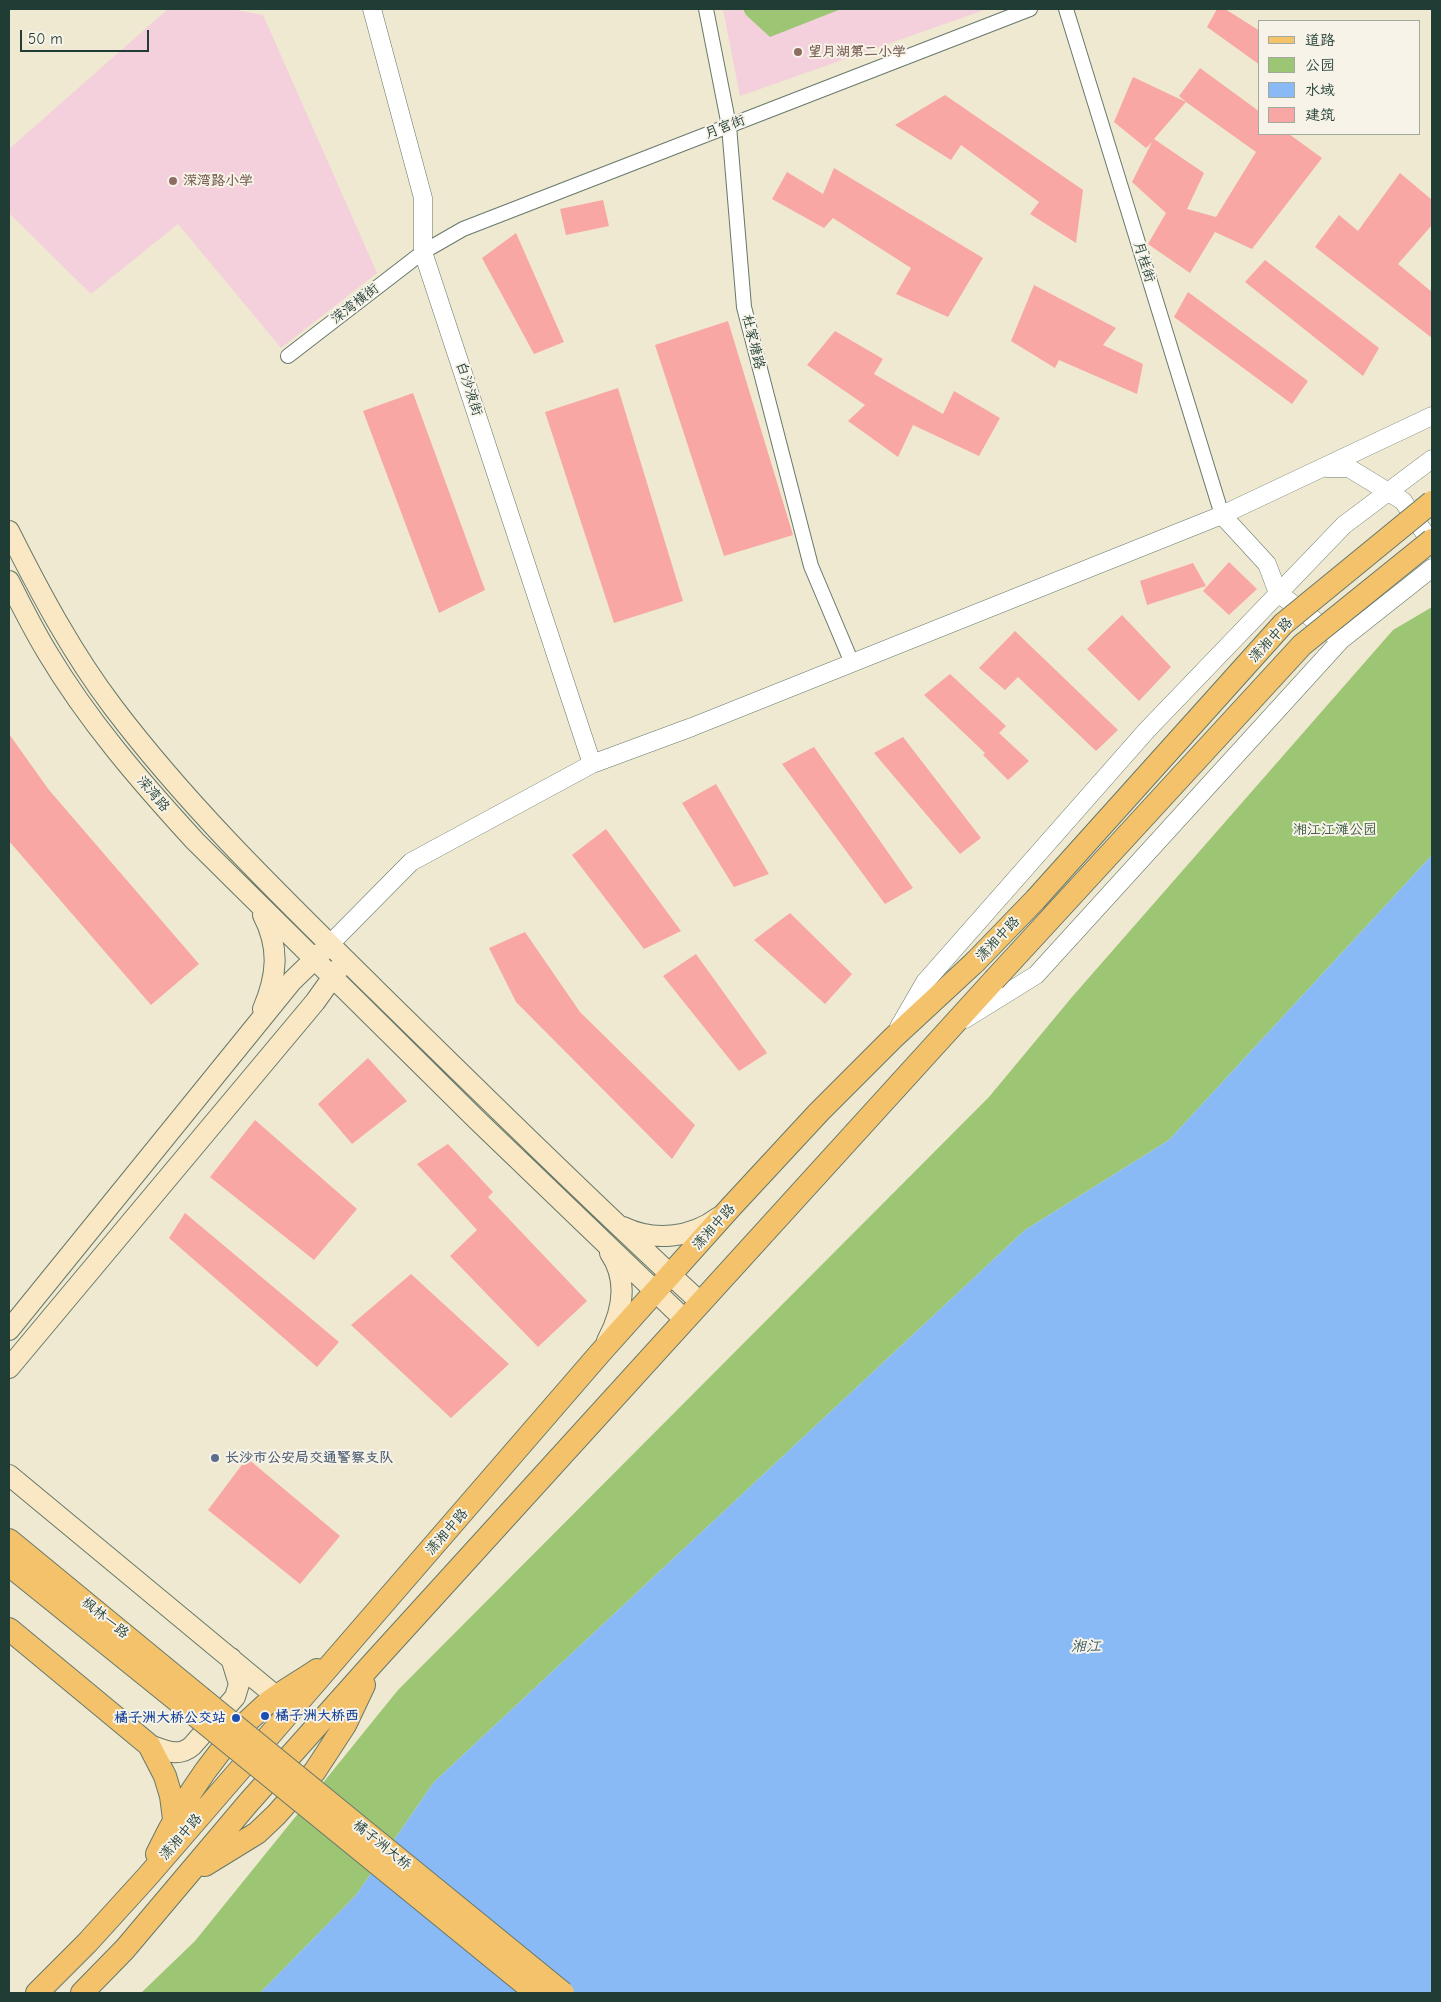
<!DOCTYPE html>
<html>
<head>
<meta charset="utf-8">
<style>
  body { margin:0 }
  #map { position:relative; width:1441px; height:2002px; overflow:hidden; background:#eee9d0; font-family:"Comic Neue","LXGW WenKai TC",sans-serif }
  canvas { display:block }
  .frame { position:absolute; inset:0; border:10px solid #1f3d34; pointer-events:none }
  .legend { position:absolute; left:1258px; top:20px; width:162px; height:115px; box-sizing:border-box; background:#f7f3e8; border:1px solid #a1aaa0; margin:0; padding:6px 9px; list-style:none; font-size:15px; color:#1f3d34 }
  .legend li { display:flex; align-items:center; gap:10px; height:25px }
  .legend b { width:25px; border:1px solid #a1aaa0 }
  .scale { position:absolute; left:20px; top:30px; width:129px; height:22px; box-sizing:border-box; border:2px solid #1f3d34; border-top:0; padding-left:6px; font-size:15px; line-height:18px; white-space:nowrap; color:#1f3d34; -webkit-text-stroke:4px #f7f3e8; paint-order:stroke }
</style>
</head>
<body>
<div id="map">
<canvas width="1441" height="2002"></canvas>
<div class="frame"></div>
<ul class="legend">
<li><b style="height:6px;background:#f3c26a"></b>道路</li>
<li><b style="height:14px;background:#9cc673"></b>公园</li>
<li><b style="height:14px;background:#89baf5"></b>水域</li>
<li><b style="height:14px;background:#f9a7a4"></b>建筑</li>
</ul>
<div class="scale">50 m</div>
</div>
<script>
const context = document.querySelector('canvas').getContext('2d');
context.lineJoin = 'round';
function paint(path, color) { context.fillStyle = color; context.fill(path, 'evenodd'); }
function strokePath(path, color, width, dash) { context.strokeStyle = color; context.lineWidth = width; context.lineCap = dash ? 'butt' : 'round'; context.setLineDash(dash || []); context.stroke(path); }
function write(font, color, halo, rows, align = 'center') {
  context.font = font + ' "Comic Neue","LXGW WenKai TC",sans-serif'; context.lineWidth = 4; context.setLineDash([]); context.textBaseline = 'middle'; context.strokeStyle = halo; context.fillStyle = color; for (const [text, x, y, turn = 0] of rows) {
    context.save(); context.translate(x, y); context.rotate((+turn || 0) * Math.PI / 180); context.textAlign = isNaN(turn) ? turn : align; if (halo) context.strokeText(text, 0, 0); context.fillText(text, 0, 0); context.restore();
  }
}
paint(new Path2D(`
  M168 9H230L263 15 377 273 281 348 178 224 91 294 9 213V149Z
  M723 9H987L740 96Z`), '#f4cfdc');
paint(new Path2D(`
  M743 9H841L770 37 746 15Z
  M1432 607V855L1169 1140 1025 1230 434 1782 356 1895 260 1993H141L195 1941 398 1690 989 1097 1072 997 1393 630Z`), '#9cc673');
paint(new Path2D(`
  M1432 855V1993H260L356 1895 434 1782 1025 1230 1169 1140Z`), '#89baf5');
paint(new Path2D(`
  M1217 9H1225L1260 31V65L1207 27Z
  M1200 68 1260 112V134H1289L1322 158 1252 249 1215 232 1190 273 1148 244 1166 213 1132 182 1152 142 1146 148 1114 122 1133 77 1186 102 1179 96ZM1186 102 1256 152 1216 217 1187 209 1204 173 1154 139Z
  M945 95 1083 190 1076 243 1030 214 1039 202 961 145 951 160 895 125Z
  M834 168 983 258 948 317 896 294 911 268 833 218 824 228 772 199 787 172 823 194Z
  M1400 173 1432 200V225L1398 264 1432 292V338L1315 247 1339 215 1358 231Z
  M603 200 609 226 566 235 560 209Z
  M516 233 564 342 534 354 482 258Z
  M1265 260 1379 348 1363 376 1245 282Z
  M1034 285 1116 328 1103 345 1143 364 1137 394 1059 360 1055 368 1011 341Z
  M1188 292 1308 381 1292 404 1174 317Z
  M728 321 793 535 724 556 655 345Z
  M835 331 883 359 874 374 943 414 954 391 1000 418 979 456 913 425 898 457 848 421 865 405 807 365Z
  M618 388 683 601 614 623 545 412Z
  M413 393 485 590 439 613 363 411Z
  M1229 562 1257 589 1229 615 1203 591Z
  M1193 563 1206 586 1147 605 1140 581Z
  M1122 615 1171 667 1139 701 1087 649Z
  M1015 631 1118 730 1096 751 1018 677 1005 690 979 668Z
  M950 674 1006 726 999 733 1029 761 1008 780 983 755 985 753 924 695Z
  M9 734 49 790 199 964 151 1005 9 841Z
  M903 737 981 838 960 854 874 753Z
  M814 747 913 888 885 904 782 764Z
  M716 784 769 874 734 887 682 803Z
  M606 829 681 931 644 949 572 855Z
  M790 913 852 974 825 1004 754 940Z
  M525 932 580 1012 695 1125 672 1159 516 1002 489 948Z
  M696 954 767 1053 739 1071 663 976Z
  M368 1058 407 1101 352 1144 318 1104Z
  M255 1120 357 1209 314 1260 210 1177Z
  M448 1144 493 1192 488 1197 587 1301 538 1347 450 1256 477 1230 417 1164Z
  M185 1213 339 1342 317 1367 169 1238Z
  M411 1274 509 1364 451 1418 351 1325Z
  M247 1458 340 1536 300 1584 208 1510Z`), '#f9a7a4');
const minor = new Path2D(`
  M706 9 729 126 744 307 811 566 852 663
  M1066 9 1222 515
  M288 356 423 252 463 229 1030 9`);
const tertiary = new Path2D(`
  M372 9 423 198V252L592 764
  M1327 468H1349L1403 501 1432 544
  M1222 515 1267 564 1278 593 1333 634
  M330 944 411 862 592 764 692 727 1222 515 1432 416
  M965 1019 1036 975 1341 640 1432 568
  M899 1027 925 982 1147 730 1344 525 1432 459`);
const secondary = new Path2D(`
  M9 531C39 591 72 653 113 707 191 810 284 899 376 990 483 1095 590 1200 700 1302
  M9 581C21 605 33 629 47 652 88 721 141 782 195 841L478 1121 684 1319
  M263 915C280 948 277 976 263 1009
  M623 1227C654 1242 691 1238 719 1217
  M9 1330 292 981 323 951
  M607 1341C622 1313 629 1281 610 1253
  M9 1368 315 1002 340 967
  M9 1475 277 1697
  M149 1745C165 1750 178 1758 192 1746L235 1697 239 1684 231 1658`);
const primary = new Path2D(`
  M9 1540 200 1697
  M9 1565 190 1711
  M9 1629 149 1745 165 1776 171 1796 174 1819
  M157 1854C183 1799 218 1746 264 1706 280 1692 300 1682 317 1670
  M205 1865 257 1833 276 1815 315 1771 345 1725 364 1685
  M37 1993 87 1943 147 1877 601 1352 730 1208 819 1112 893 1038 975 962
  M82 1993 125 1949 249 1802 373 1663 994 980`);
strokePath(minor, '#67796b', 16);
strokePath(tertiary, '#67796b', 19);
strokePath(secondary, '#67796b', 22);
strokePath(primary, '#67796b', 24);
strokePath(minor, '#fff', 14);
strokePath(tertiary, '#fff', 18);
strokePath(secondary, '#fae7c3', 20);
strokePath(primary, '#f3c26a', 22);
const primaryBridge = new Path2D(`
  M975 962 1035 900 1283 624 1432 502
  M994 980 1302 645 1432 540
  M200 1697 563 1993
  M190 1711 536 1993`);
strokePath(primaryBridge, '#67796b', 24, []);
strokePath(primaryBridge, '#f3c26a', 22);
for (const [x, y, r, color] of [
  [798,52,5,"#8d6e63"],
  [173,181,5,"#8d6e63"],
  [215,1458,5,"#5c6f8a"],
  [265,1716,5,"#1a4fb4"],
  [236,1718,5,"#1a4fb4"]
]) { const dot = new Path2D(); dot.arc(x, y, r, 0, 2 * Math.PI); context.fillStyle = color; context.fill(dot); strokePath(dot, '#f7f3e8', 2); }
write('bold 14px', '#785e54', '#f7f3e8', [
  ["望月湖第二小学",808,52],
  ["溁湾路小学",183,181]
], 'left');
write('14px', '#1f3d34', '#f7f3e8', [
  ["月宫街",725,127,-21],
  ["月桂街",1144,262,73],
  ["溁湾横街",355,304,-38],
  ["杜家塘路",753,342,76],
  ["白沙液街",469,389,72],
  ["潇湘中路",1271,640,-46],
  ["溁湾路",153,794,49],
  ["潇湘中路",998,939,-46],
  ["潇湘中路",714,1227,-48],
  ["潇湘中路",447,1532,-49],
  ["枫林一路",105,1618,39],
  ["潇湘中路",181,1837,-49],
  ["橘子洲大桥",382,1845,39]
]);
write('14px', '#385841', '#f7f3e8', [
  ["湘江江滩公园",1335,830]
]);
write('bold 14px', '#4e5e75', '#f7f3e8', [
  ["长沙市公安局交通警察支队",225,1458]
], 'left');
write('bold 14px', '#164399', '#f7f3e8', [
  ["橘子洲大桥西",275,1716],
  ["橘子洲大桥公交站",226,1718,"right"]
], 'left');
write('italic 15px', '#3a5c64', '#f7f3e8', [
  ["湘江",1086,1647]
]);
</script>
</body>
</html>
